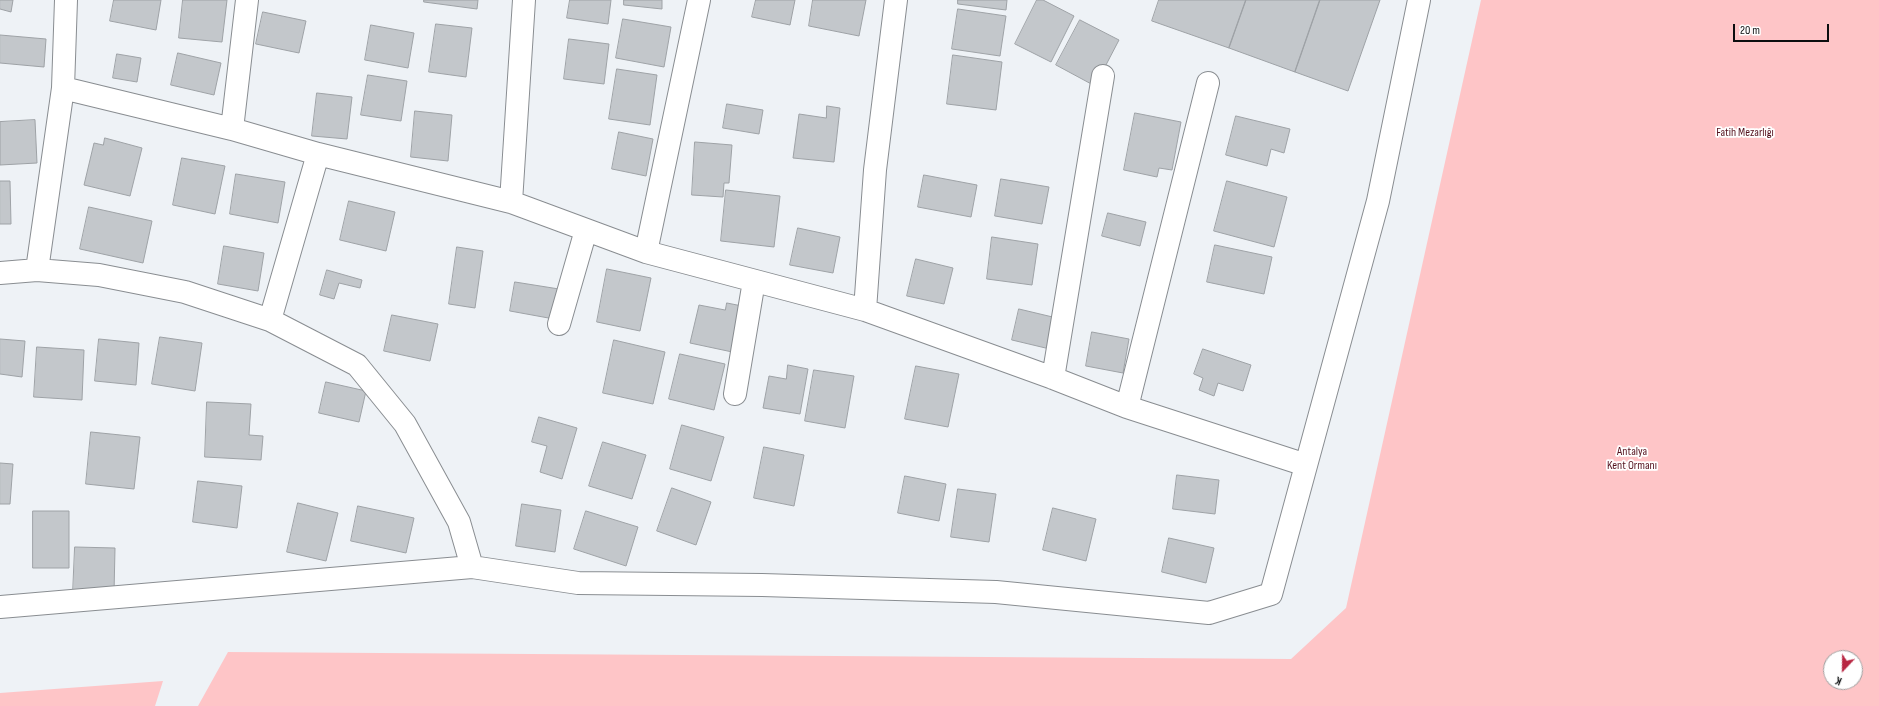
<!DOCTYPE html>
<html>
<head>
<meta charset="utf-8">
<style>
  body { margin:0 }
  #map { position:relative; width:1879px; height:706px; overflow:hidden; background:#eef2f6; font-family:"Sofia Sans Condensed",sans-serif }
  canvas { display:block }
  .north { position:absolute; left:1823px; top:650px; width:40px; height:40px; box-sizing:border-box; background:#fff; border:1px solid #9e9f9f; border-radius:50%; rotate:202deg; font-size:11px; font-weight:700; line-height:16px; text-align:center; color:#0c0e0f }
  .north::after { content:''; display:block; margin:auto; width:14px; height:18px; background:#b82743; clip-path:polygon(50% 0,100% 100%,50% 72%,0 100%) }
  .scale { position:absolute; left:1733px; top:24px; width:96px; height:18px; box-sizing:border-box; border:2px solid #0c0e0f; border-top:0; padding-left:5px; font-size:12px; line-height:14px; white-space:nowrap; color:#0c0e0f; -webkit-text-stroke:3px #fff; paint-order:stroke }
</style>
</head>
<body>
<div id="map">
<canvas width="1879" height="706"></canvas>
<div class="north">K</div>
<div class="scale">20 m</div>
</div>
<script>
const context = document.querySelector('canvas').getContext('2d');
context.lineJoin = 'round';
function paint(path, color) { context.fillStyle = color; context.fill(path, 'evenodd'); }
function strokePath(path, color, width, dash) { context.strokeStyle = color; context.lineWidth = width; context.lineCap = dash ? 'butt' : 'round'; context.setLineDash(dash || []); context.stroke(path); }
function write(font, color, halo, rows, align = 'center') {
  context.font = font + ' "Sofia Sans Condensed",sans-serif'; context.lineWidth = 3.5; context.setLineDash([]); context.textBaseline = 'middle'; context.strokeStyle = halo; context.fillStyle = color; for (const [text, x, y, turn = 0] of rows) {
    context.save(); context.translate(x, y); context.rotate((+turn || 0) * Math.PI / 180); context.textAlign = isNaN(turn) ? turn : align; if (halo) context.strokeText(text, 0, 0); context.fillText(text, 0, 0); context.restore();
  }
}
paint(new Path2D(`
  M1481 0H1879V706H198L228 652 1291 659 1346 608ZM1831 658H1855V682H1831Z
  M163 681 155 706H0V693Z`), '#fec5c7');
const building = new Path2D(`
  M0 0H13L11 12 0 9Z
  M114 0H161L156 30 110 21Z
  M183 0H227L222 42 179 38Z
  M424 0H478L477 9 424 2Z
  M570 0H611L608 24 567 18Z
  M624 0H662V9L624 5Z
  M756 0H795L790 25 752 17Z
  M813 0H866L859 36 809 26Z
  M958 0H1007L1006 10 958 4Z
  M1037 0H1043L1074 16 1051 62 1015 44Z
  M1159 0H1246L1229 48 1152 21Z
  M1246 0H1320L1295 72 1229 48Z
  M1320 0H1380L1348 91 1295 72Z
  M958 9 1006 16 1000 56 952 49Z
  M263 12 306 21 299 53 256 44Z
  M623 19 671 27 664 67 616 58Z
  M1080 20 1119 40 1095 86 1056 65Z
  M436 24 472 28 466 77 429 72Z
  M371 25 414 33 408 68 365 60Z
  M0 35 46 39 44 67 0 63Z
  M569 39 609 44 604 84 564 79Z
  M178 53 221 63 214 95 171 85Z
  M117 54 141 58 137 82 113 78Z
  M953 55 1002 62 996 110 947 104Z
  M617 69 657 75 650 125 609 119Z
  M368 75 407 81 401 121 361 115Z
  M317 93 352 97 347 139 312 136Z
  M727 104 763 110 759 134 723 128Z
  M827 106 840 108 834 162 793 158 799 114 826 118Z
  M415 111 452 115 448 161 411 157Z
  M1135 113 1181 122 1172 170 1159 168 1157 177 1124 170Z
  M1236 116 1290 129 1284 153 1271 149 1267 166 1226 155Z
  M35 120 37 163 0 165V122Z
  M619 132 653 139 646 176 612 169Z
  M105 138 142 148 130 196 84 185 94 143 103 145Z
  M695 142 732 145 729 183H724L723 197 692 195Z
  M182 158 225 166 215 214 173 205Z
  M236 174 285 182 278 223 230 214Z
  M924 175 977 185 971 217 918 207Z
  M1001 179 1049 187 1042 224 995 216Z
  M0 181H10L11 224H0Z
  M1227 181 1287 197 1274 247 1214 231Z
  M726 190 780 196 774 247 721 241Z
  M349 201 395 212 386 251 340 240Z
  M89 207 152 221 143 263 80 249Z
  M1108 213 1146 222 1140 246 1102 236Z
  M798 228 840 237 833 273 790 265Z
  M992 237 1038 244 1032 285 987 279Z
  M1215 245 1272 257 1264 294 1207 282Z
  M224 246 264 253 258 291 218 284Z
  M457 247 483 251 475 308 449 304Z
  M916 259 953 268 944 304 907 296Z
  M607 269 651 278 640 331 597 322Z
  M327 270 362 280 360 288 339 283 334 299 320 295Z
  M515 282 559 289 554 319 510 311Z
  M727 303 747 307 737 353 690 343 699 305 725 310Z
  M1019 309 1061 319 1054 350 1012 340Z
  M392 315 438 324 430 361 384 351Z
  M1092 332 1129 339 1123 373 1086 366Z
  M160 337 202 343 195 391 152 384Z
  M0 339 25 341 22 377 0 374Z
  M99 339 139 343 136 385 95 381Z
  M614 340 665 352 653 404 603 393Z
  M37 347 84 350 82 400 34 397Z
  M1203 349 1251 365 1243 391 1218 383 1214 396 1199 390 1203 378 1194 374Z
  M680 354 725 364 714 410 669 399Z
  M788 365 808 369 800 414 763 408 769 376 786 379Z
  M916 366 959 374 948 427 905 419Z
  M814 370 854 376 845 428 805 421Z
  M326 382 366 391 359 422 319 413Z
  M207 402 251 404 249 435 263 436 261 460 205 457Z
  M539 417 577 428 562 479 540 472 547 446 532 442Z
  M682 425 724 437 711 481 670 469Z
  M91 432 140 437 134 489 86 484Z
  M603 442 646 455 632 499 589 486Z
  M764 447 804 455 794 506 754 498Z
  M0 463 13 464 10 504H0Z
  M1177 475 1219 480 1215 514 1173 509Z
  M905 476 946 484 939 521 898 513Z
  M198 481 242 486 237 528 193 522Z
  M672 488 711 502 696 545 657 531Z
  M958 489 996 494 989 542 951 537Z
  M298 503 338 513 326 561 287 552Z
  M522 504 561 510 555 552 516 546Z
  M358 506 414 518 406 553 351 541Z
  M1053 508 1096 519 1086 561 1043 550Z
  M33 511H69V568H33Z
  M586 511 638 527 626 566 574 549Z
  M1169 538 1214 548 1206 583 1162 572Z
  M75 547 115 548 114 594 73 593Z`);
paint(building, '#c3c7cb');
strokePath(building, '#9ea2a6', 1);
const street = new Path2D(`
  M63 88 232 129 318 154 511 202 646 252 865 310 1053 378 1127 407 1306 465
  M232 129 247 0
  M511 202 524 0
  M646 252 699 0
  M37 270 63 88 66 0
  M0 273 37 270 99 275 185 292 270 320 357 365 405 424 459 522 472 567
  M865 310 875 170 896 0
  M270 320 318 154
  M559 324 586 230
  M1053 378 1103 76
  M735 394 754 281
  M1127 407 1208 83
  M0 607 472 567 578 583 762 585 996 592 1209 613 1271 594 1378 201 1419 0`);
strokePath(street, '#898d91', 24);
strokePath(street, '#fff', 22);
write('12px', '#54111d', '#fff', [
  ["Fatih Mezarlığı",1745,133],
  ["Antalya",1632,452],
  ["Kent Ormanı",1632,466]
]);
</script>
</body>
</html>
